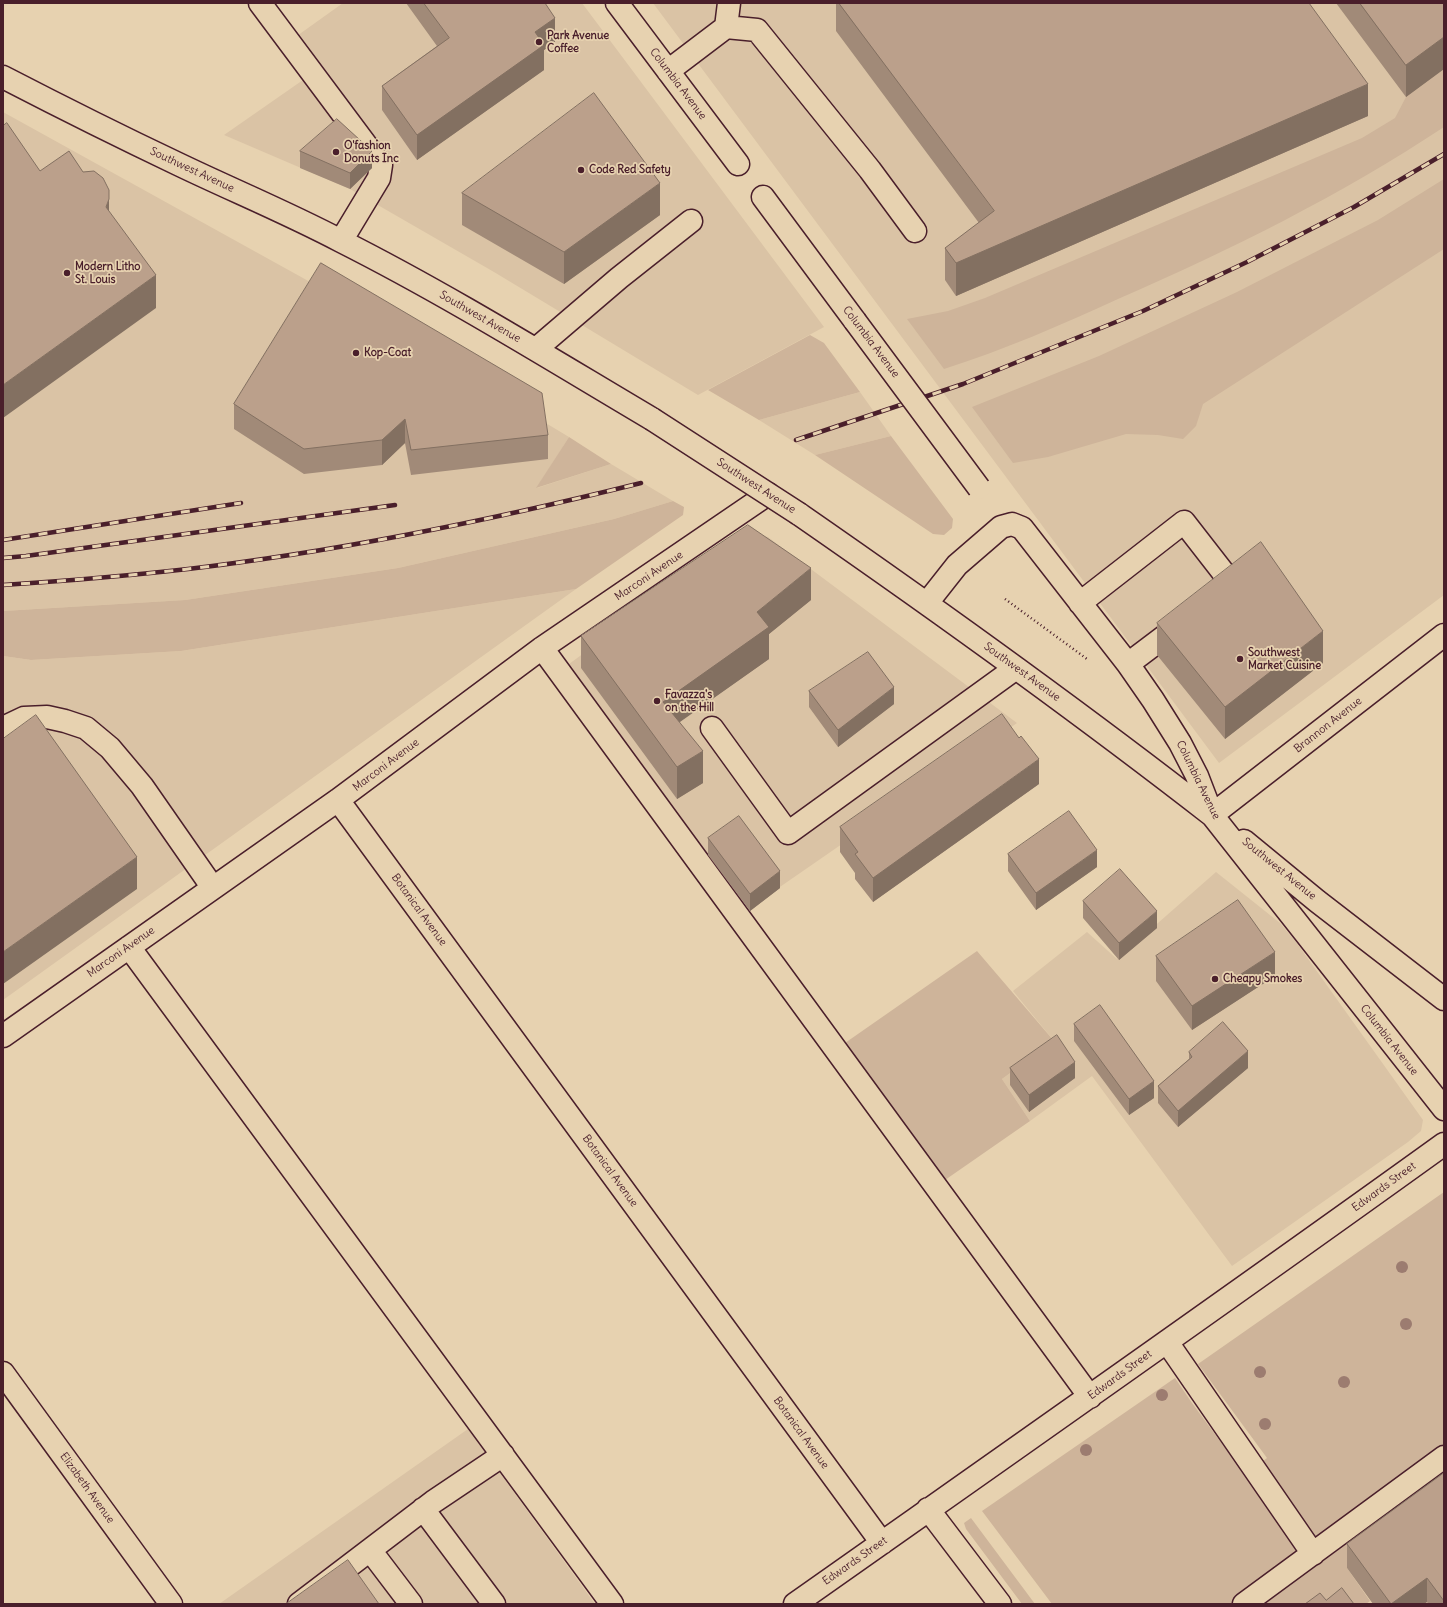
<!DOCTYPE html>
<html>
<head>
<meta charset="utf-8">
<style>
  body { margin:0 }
  #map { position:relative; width:1447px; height:1607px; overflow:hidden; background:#e7d2b0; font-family:Delius,sans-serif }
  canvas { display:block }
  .frame { position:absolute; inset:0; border:4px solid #4a1f2b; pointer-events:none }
</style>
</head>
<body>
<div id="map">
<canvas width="1447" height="1607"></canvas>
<div class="frame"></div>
</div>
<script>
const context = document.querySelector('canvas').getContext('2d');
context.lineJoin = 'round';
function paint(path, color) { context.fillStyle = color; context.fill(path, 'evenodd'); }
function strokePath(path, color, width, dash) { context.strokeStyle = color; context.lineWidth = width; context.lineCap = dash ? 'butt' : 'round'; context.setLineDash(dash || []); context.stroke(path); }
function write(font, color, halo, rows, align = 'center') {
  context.font = font + ' Delius,sans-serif'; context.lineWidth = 3.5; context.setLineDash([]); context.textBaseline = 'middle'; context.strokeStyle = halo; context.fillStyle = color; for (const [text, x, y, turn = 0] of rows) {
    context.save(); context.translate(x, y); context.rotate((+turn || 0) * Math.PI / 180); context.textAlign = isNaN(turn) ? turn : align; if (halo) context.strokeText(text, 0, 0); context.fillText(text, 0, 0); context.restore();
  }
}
paint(new Path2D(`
  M343 3H582L824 327 698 395 494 272 350 189 224 135 303 80 280 48Z
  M653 3H1444V595L1219 763Z
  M3 112 321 288 569 437 537 488 611 464 673 501 614 519 398 568 185 600 3 611Z
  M860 392 891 436 815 455 759 420Z
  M756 534 768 537 1017 723 748 909 569 664 744 536Z
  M576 589 3 1000V656L31 660 181 651Z
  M1216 872 1280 923 1296 942 1423 1120 1421 1131 1408 1142 1232 1266 1092 1076 1030 1121 1002 1079 1054 1041 1013 991 1087 932 1117 959Z
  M468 1429 595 1604H219Z`), '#dac3a5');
paint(new Path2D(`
  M1444 69V127C1341 195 1231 250 1118 299 1061 325 1004 350 944 369L907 319 948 311 985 298 1362 138 1395 118 1406 97Z
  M1444 179V249L1203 404 1196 426 1183 439 1158 435 1126 434 1048 457 1013 463 972 407 1099 356 1237 292 1378 220Z
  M810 335 824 343 860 392 759 420 708 390Z
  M891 436 953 519 952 528 944 535 933 534 815 455Z
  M569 437 611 464 536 488Z
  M673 501 684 507 683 515 576 589 181 651 31 660 3 656V611L185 600 398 568 614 519Z
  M977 951 1054 1041 1002 1079 1030 1121 945 1180 845 1043Z
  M1444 1192V1498L1347 1568 1370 1601 1366 1604H1052L982 1511 1175 1378 1192 1403 1245 1475 1267 1458 1198 1364Z
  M971 1518 1035 1604H1022L966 1529 964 1523Z`), '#ceb49a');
const minor = new Path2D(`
  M260 3 381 165 379 178 341 241
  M617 3 738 164
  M726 27 729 3
  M668 71 726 27 757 30 870 170 915 231
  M3 77C61 107 119 136 178 164 232 190 288 213 341 241 448 295 549 358 652 419
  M763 197 855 321
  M536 349 619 278 691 221
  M799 514C939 611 1078 711 1213 816
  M927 603 957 565 1001 527 1012 524 1022 528 1128 664 1153 700 1180 743 1197 776 1212 815 1444 1109
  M1080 603 1184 522 1233 585 1223 592
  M542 648 1090 1397
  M1128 664 1181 624
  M3 728 24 718 47 717 65 721 86 728 110 748 142 786 213 888
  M712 728 788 833 1016 668
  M338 800 882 1543
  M1212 815 1444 635
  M1244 841 1317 901 1444 999
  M129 947 612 1604
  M3 1036 338 800 542 648 768 494
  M1167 1342 1313 1554
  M3 1373 171 1604
  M423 1509 494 1604
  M928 1509 1000 1604
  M370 1550 411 1604
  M299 1604 433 1502 503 1455
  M795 1604C1012 1451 1229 1299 1444 1144
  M1244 1604 1444 1457`);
strokePath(minor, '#4a1f2b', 25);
strokePath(new Path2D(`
  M1005 599 1087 659`), '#4a1f2b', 2.5, [1, 3]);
strokePath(minor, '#e7d2b0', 22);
const rail = new Path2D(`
  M796 440 963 384 1143 311 1247 262 1354 207 1444 154
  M3 540 241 503
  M3 558 26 556 395 505
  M3 585C65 581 126 576 188 569 340 551 492 520 641 483`);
strokePath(rail, '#4a1f2b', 4.5);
strokePath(rail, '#e7d2b0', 3, [9]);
const minorBridge = new Path2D(`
  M855 321 979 488
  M652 419 799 514`);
strokePath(minorBridge, '#4a1f2b', 25, []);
strokePath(minorBridge, '#e7d2b0', 22);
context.fillStyle = '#9c7c70';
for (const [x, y] of [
  [1402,1267],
  [1406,1324],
  [1260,1372],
  [1344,1382],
  [1162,1395],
  [1265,1424],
  [1086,1450]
]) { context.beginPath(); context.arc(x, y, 6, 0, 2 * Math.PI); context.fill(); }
paint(new Path2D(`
  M406 3H545L555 42 544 50V70L417 160 382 110V86L437 46Z
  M836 3H1309L1368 116 956 296 945 280V248L979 223 836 31Z
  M1336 3H1444V69L1406 97Z
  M300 151 372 168 350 189 300 168Z
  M462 193 660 215 564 284 462 225Z
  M321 263 548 435V459L411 475 405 443 382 465 304 474 234 429V404Z
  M811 600 769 634V659L679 722 703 783 677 799 581 668V636Z
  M1157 623 1323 663 1225 739 1157 655Z
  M809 691 894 704 838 747 809 707Z
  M1039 784 873 902 855 879V873L840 852V827Z
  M708 838 780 888 750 911 708 855Z
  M1008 854 1097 867 1036 910 1008 871Z
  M1083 901 1157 928 1119 960 1083 918Z
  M1156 956 1275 976 1192 1030 1156 981Z
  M1074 1024 1154 1098 1129 1115 1074 1041Z
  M1189 1052 1248 1068 1178 1127 1158 1103V1086L1189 1059Z
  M1010 1068 1075 1078 1029 1112 1010 1085Z
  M1444 1473V1604H1428L1427 1602 1424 1604H1373L1347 1568V1544Z`), '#a18a78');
paint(new Path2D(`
  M555 18V42L544 50V70L417 160V135L535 32Z
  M1444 37V69L1406 97V65Z
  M1368 84V116L956 296V263Z
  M372 151V168L350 189V173Z
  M660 183V215L564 284V252Z
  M109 199V231L106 207Z
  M156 275V308L3 418V385Z
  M405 419V443L382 465V440Z
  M811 568V600L769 634V659L663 734V702L757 612Z
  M1323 631V663L1225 739V707Z
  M894 687V704L838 747V730Z
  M703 751V783L677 799V767Z
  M1039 759V784L873 902V878Z
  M1097 850V867L1036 910V893Z
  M137 857V889L3 984V952Z
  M780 871V888L750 911V894Z
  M1157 911V928L1119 960V943Z
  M1275 952V976L1192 1030V1006Z
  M1248 1051V1068L1178 1127V1111Z
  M1075 1062V1078L1029 1112V1095Z
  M1154 1081V1098L1129 1115V1099Z
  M1427 1578V1602L1424 1604H1391Z`), '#837061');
const building = new Path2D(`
  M424 3H545L555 18 535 32 544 45 417 135 382 86 449 38Z
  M839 3H1309L1368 84 956 263 945 248 994 211Z
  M1360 3H1444V37L1406 65Z
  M594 93 660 183 564 252 462 193Z
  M337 119 372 151 350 173 300 151Z
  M7 123 40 171 69 151 83 172 94 171 103 178 109 190V199L106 207 156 275 3 385V126Z
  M321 263 542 393 548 435 411 450 405 419 382 440 304 449 234 404Z
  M748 525 811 568 757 612 769 627 663 702 703 751 677 767 581 636Z
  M1261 542 1323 631 1225 707 1157 623Z
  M868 652 894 687 838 730 809 691Z
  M1002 714 1019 738 1021 736 1039 759 873 878 855 854 858 852 840 827Z
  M36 715 137 857 3 952V739Z
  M1069 811 1097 850 1036 893 1008 854Z
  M739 816 780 871 750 894 708 838Z
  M1120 869 1157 911 1119 943 1083 901Z
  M1238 900 1275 952 1192 1006 1156 956Z
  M1100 1005 1154 1081 1129 1099 1074 1024Z
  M1223 1022 1248 1051 1178 1111 1158 1086 1192 1057 1189 1052Z
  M1057 1035 1075 1062 1029 1095 1010 1068Z
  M1444 1473V1601L1427 1578 1391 1604 1347 1544Z
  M348 1560 379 1604H286Z
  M1342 1588 1354 1604H1305L1320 1593 1326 1600Z`);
paint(building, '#bba08b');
strokePath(building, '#837061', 1);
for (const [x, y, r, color] of [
  [539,42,4,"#4a1f2b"],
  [336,152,4,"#4a1f2b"],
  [581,170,4,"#4a1f2b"],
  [67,273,4,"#4a1f2b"],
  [356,353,4,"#4a1f2b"],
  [1240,659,4,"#4a1f2b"],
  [657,701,4,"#4a1f2b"],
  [1215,979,4,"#4a1f2b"]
]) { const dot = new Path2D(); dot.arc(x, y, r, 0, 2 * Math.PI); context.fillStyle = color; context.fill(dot); strokePath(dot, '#e7d2b0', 1.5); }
write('bold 11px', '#4a1f2b', '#e7d2b0', [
  ["Park Avenue",547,36],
  ["Coffee",547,49],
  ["O'fashion",344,146],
  ["Donuts Inc",344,159],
  ["Code Red Safety",589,170],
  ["Modern Litho",75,267],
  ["St. Louis",75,280],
  ["Kop-Coat",364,353],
  ["Southwest",1248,653],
  ["Market Cuisine",1248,666],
  ["Favazza's",665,695],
  ["on the Hill",665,708],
  ["Cheapy Smokes",1223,979]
], 'left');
write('11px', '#4a1f2b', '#e7d2b0', [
  ["Columbia Avenue",678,84,53],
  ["Southwest Avenue",192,170,25],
  ["Southwest Avenue",480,317,30],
  ["Columbia Avenue",871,342,53],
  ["Southwest Avenue",756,486,33],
  ["Marconi Avenue",649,576,-34],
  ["Southwest Avenue",1022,672,36],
  ["Brannon Avenue",1328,725,-38],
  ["Marconi Avenue",386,765,-37],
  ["Columbia Avenue",1198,780,64],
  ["Southwest Avenue",1279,869,39],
  ["Botanical Avenue",419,910,54],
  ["Marconi Avenue",121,952,-35],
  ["Columbia Avenue",1389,1040,52],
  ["Botanical Avenue",610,1171,54],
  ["Edwards Street",1384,1187,-36],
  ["Edwards Street",1120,1375,-36],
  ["Botanical Avenue",801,1433,54],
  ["Elizabeth Avenue",87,1488,54],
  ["Edwards Street",855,1561,-35]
]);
</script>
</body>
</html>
